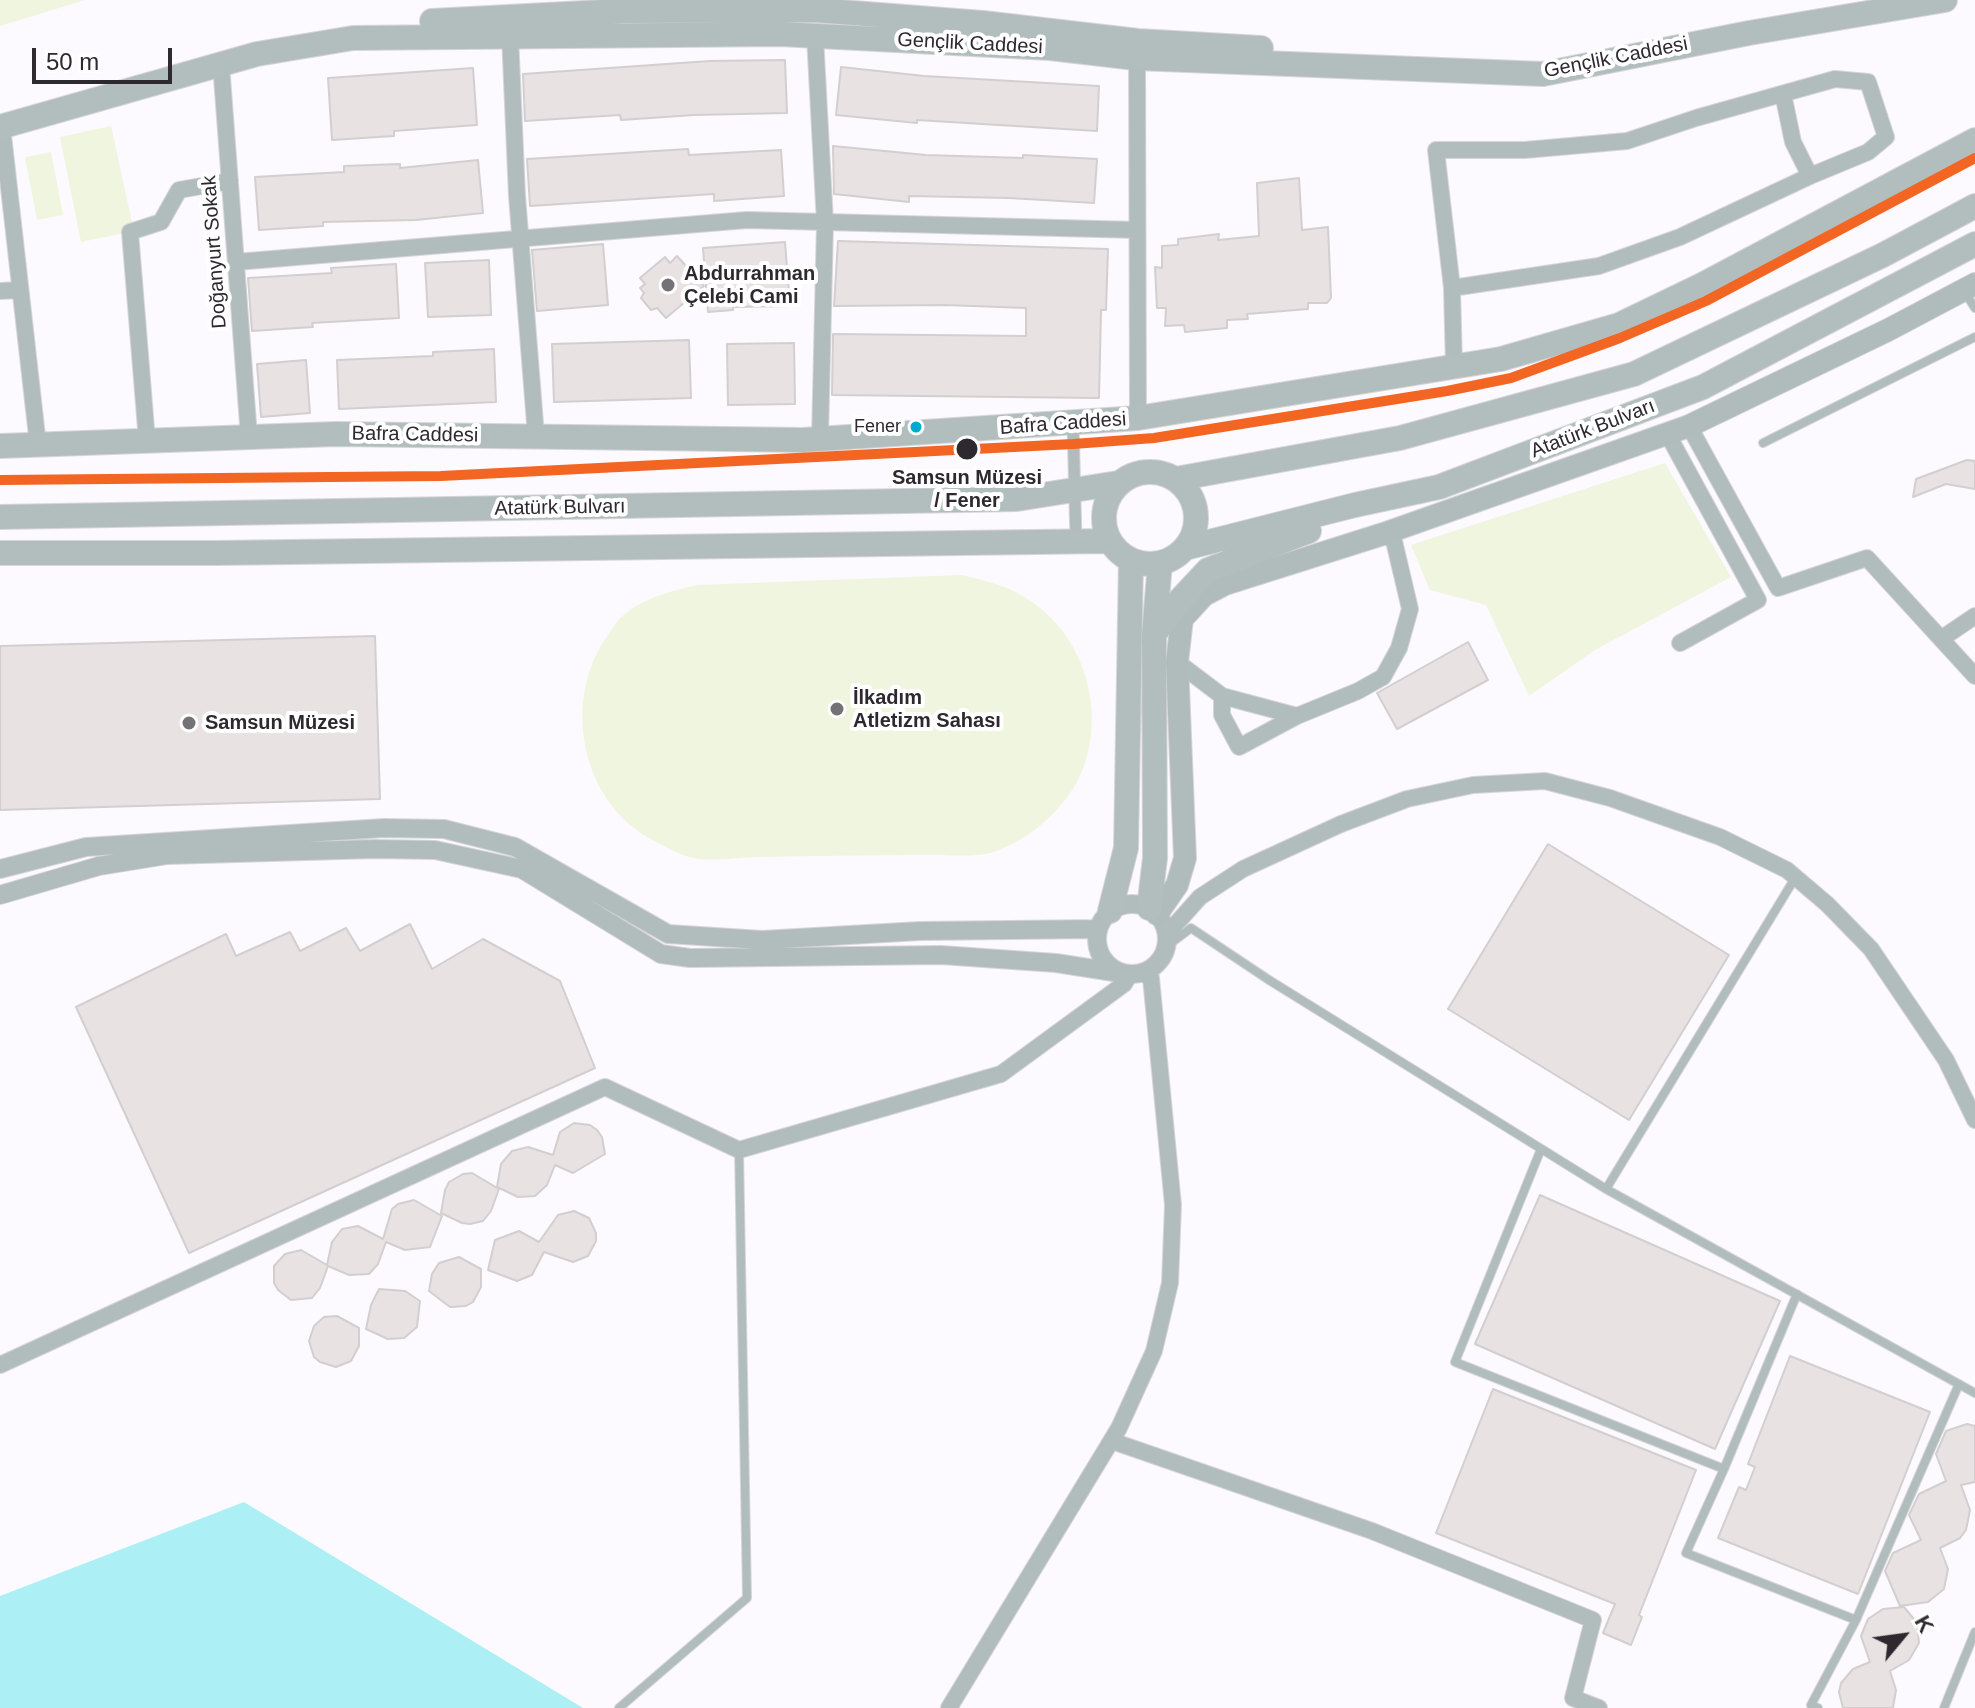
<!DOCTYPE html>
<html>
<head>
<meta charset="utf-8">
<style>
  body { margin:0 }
  #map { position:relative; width:1975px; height:1708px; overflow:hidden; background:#fcfafe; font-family:Arial,sans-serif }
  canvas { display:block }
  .north { position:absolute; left:1863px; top:1596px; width:80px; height:80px; -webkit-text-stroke:6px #fff; paint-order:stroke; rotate:61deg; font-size:22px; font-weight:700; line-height:32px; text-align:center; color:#2d292e }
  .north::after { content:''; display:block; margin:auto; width:28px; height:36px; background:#2d292e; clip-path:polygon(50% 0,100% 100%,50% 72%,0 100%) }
  .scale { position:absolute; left:32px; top:48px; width:140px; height:36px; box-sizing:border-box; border:4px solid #2d292e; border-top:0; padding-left:10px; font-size:24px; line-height:28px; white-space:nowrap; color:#2d292e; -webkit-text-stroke:6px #fff; paint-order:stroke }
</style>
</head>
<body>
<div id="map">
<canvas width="1975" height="1708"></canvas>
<div class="north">K</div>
<div class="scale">50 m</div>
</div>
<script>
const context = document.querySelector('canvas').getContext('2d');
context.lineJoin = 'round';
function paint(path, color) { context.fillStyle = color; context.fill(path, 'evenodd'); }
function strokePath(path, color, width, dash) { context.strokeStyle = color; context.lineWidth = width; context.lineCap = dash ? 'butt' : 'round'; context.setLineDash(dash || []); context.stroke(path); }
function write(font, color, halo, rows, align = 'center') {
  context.font = font + ' Arial,sans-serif'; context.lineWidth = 8; context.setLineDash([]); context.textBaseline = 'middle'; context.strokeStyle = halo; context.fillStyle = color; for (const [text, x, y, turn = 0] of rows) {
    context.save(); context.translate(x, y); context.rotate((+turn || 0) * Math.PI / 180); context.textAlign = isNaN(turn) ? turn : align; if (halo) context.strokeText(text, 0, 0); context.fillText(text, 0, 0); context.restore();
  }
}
paint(new Path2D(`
  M0 0H85L0 26Z
  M111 126 134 231 81 242 60 137Z
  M51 152 63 215 37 220 25 157Z
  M1665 463 1731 577 1595 650 1529 696 1486 605 1430 590 1411 545Z
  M962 575C981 580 1002 584 1019 594 1085 629 1111 716 1077 782 1059 814 1026 842 990 853 971 858 938 854 917 855 865 855 812 856 760 857 739 857 713 862 693 858 678 854 662 845 649 838 578 798 562 695 610 632 614 626 619 618 625 614 646 597 672 591 697 585Z`), '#eff5de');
paint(new Path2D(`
  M244 1502 583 1708H0V1596Z`), '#acf0f5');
const building = new Path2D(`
  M785 60 787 113 694 115 621 120 620 115 525 121 523 74 710 61Z
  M841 67 924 76 1099 86 1097 131 917 120V123L836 115Z
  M473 68 477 125 394 131V136L332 140 328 78Z
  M833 146 926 155 1023 158V155L1097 159 1094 203 1009 198 909 196V202L834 194Z
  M688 149 689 155 781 150 784 196 714 201V194L530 206 527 159Z
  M478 160 483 213 416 220 323 222V226L259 230 255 177 344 172V166L400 164V168Z
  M1299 178 1302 230 1328 227 1331 298 1327 303H1308V309L1247 314 1248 319 1227 320V328L1185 332 1184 325 1165 326 1166 308H1157L1155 267 1162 268V246L1178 245V239L1219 234 1218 240 1259 236 1257 183Z
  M838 241 1108 249 1106 310H1101L1099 398 832 395 833 334 1026 336V308L945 305 834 306Z
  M785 242 790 306 733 307V310L708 312 703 248Z
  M603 244 608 305 537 311 532 250Z
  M677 256 704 286 666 318 657 308 651 310 641 298 644 293 640 288 645 284 640 278 665 257 670 263Z
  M489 260 491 315 428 317 425 263Z
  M396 264 399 318 312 323 313 327 252 331 248 278 332 273 331 268Z
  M689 340 691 398 554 402 552 344Z
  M794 343 795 404 728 405 727 344Z
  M494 349 496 402 339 409 337 360 433 356V352Z
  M306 360 310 413 261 417 257 364Z
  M1967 460 1975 461V489L1946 484 1913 497 1916 479Z
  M375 636 380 799 0 810V646Z
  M1468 642 1488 680 1397 729 1377 693Z
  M1548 844 1729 955 1629 1120 1448 1009Z
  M410 924 432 969 483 939 560 981 595 1068 189 1253 76 1007 226 934 236 956 290 932 300 951 346 928 360 951Z
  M574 1123 590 1125 597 1130 602 1137 605 1154 573 1173 555 1165 547 1185 535 1196 518 1197 497 1187 501 1164 512 1151 528 1147 553 1155 560 1132Z
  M472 1173 499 1189 491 1211 483 1221 470 1224 462 1223 441 1213 445 1190 449 1182 463 1174Z
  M1540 1195 1780 1301 1715 1449 1475 1344Z
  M414 1200 442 1216 430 1247 405 1250 386 1242 378 1264 369 1274 349 1275 328 1266 320 1288 312 1298 291 1300 278 1290 274 1283V1266L285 1254 301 1250 327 1265 332 1242 342 1229 358 1226 383 1239 392 1209 398 1204Z
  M574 1211 589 1218 596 1233V1241L588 1256 573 1262 544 1252 532 1275 517 1281 488 1270 495 1240 519 1231 539 1242 558 1215Z
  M459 1257 481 1269V1287L473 1302 466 1306 450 1307 429 1291 432 1274 439 1263Z
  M379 1289 405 1291 420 1301 417 1327 404 1338 388 1339 366 1329 371 1305Z
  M337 1316 359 1328V1346L351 1361 336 1367 320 1362 314 1357 309 1341 314 1326 324 1317Z
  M1790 1356 1930 1412 1858 1594 1718 1538 1739 1487 1746 1490 1755 1467 1748 1464Z
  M1493 1389 1696 1470 1639 1615 1642 1617 1631 1645 1603 1633 1615 1604 1436 1533Z
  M1967 1424 1975 1426V1482L1961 1485 1970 1510 1966 1530 1960 1538 1940 1548 1948 1569 1944 1589 1928 1602 1900 1606 1885 1571 1893 1553 1921 1540 1909 1515 1919 1494 1946 1481 1936 1454 1946 1431Z
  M1904 1607 1917 1623 1919 1643 1909 1660 1890 1671 1896 1690 1893 1708H1843L1839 1692 1841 1683 1853 1669 1870 1662 1861 1636 1868 1619 1883 1609Z`);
paint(building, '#e9e2e3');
strokePath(building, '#d3ced0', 2);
const service = new Path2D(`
  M1964 291 1975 308
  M1763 443 1975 337
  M1167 946 1191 928 1269 980 1606 1189 1975 1393
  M1541 1149 1455 1362 1724 1469
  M1606 1189 1795 878
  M1797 1294 1724 1469 1686 1553 1856 1620
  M619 1708 747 1598 739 1150
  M1818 1708 1811 1705 1856 1620 1959 1384
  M1944 1708 1975 1632`);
const pedestrian = new Path2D(`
  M1073 424 1076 541`);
const minor = new Path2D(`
  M510 35 517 196 536 436
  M815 36 825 223 820 438
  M1137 51 1138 418
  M221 64 249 437
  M2 126 38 445
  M236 262 747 220 1137 230
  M1452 288 1599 266 1680 237 1810 176
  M0 291 20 290
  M1454 367 1452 288 1436 150H1525L1627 141 1696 118 1835 79 1868 82 1886 137 1868 152 1810 176 1793 142 1783 94
  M1689 426 1778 588 1867 558 1975 676
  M1667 433 1758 600 1680 643
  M147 441 130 232 161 222 179 190 230 181
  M1941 639 1975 616
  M1177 662 1222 696 1297 716 1358 691 1383 677 1399 648 1410 609 1394 541 1383 534
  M1222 696V715L1239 747 1297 716
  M1167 934 1200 897 1243 869 1341 824 1407 799 1473 785 1545 781 1610 798 1720 837 1787 870 1827 904 1871 949 1946 1060 1975 1120
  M0 1365 605 1087 739 1150 1001 1074 1124 984 1130 974
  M1112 1441 1372 1531 1593 1620 1573 1698 1599 1708
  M949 1708 1119 1428 1154 1351 1170 1283 1173 1205 1151 978 1142 973`);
const tertiary = new Path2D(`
  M0 869 86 847 384 828 444 829 515 847 668 934 762 940 920 931 1098 929
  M0 895 99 866 167 855 375 849 435 850 522 869 661 954 690 958 941 955 1056 963 1120 973
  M1097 939a35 35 0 1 1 70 0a35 35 0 1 1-70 0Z`);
const secondary = new Path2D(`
  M1157 914 1177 885 1185 858 1177 662 1182 619 1204 595 1225 584 1383 534 1689 426 1888 330 1975 284`);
const primary = new Path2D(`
  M432 21 622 11 815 10 983 23 1138 41 1261 48
  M0 127 257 54 353 38 780 34 1050 48 1136 58 1543 74 1749 33 1945 0
  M0 446 336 434 803 440 1138 418 1501 359 1619 325 1702 285 1975 140
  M1104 518a46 46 0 1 1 92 0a46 46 0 1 1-92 0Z
  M1176 479 1400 438 1634 374 1883 255 1975 206
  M0 517 1017 499 1118 483
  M1185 548 1355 505 1439 487 1703 387 1975 244
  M0 553H216L1109 541
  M1155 633 1179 601 1208 570 1309 531
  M1149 908 1155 858 1154 635 1160 563
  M1110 911 1126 848 1131 560`);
strokePath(service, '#d7d5d8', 10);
strokePath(pedestrian, '#d7d5d8', 13);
strokePath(minor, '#d7d5d8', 18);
strokePath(tertiary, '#d7d5d8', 20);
strokePath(secondary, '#d7d5d8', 24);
strokePath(primary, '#d7d5d8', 26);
strokePath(service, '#b1bdbd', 8);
strokePath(pedestrian, '#b1bdbd', 11);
strokePath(minor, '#b1bdbd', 16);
strokePath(tertiary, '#b1bdbd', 18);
strokePath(secondary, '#b0bbbc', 22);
strokePath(primary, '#b2bebe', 24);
strokePath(new Path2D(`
  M0 480 441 476 1073 444 1154 438 1447 391 1511 378 1620 338 1706 301 1975 158`), '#f26522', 10);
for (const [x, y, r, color] of [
  [668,285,8,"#757277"],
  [916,427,7,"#00a9ce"],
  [967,449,12,"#2d292e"],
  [837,709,8,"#757277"],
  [189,723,8,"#757277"]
]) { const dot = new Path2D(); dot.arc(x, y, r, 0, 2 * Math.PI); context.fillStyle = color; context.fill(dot); strokePath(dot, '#fff', 3); }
write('18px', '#2d292e', '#fff', [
  ["Fener",901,427]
], 'right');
write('20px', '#2d292e', '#fff', [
  ["Gençlik Caddesi",970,44,3],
  ["Gençlik Caddesi",1616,58,-11],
  ["Doğanyurt Sokak",215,252,-94],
  ["Bafra Caddesi",1063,424,-4],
  ["Atatürk Bulvarı",1593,429,-21],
  ["Bafra Caddesi",415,435,1],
  ["Atatürk Bulvarı",560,508,-1]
]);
write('bold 20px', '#2d292e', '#fff', [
  ["Abdurrahman",684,274],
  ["Çelebi Cami",684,297],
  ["İlkadım",853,698],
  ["Atletizm Sahası",853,721],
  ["Samsun Müzesi",205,723]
], 'left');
write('bold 20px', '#2d292e', '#fff', [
  ["Samsun Müzesi",967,478],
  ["/ Fener",967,501]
]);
</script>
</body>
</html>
